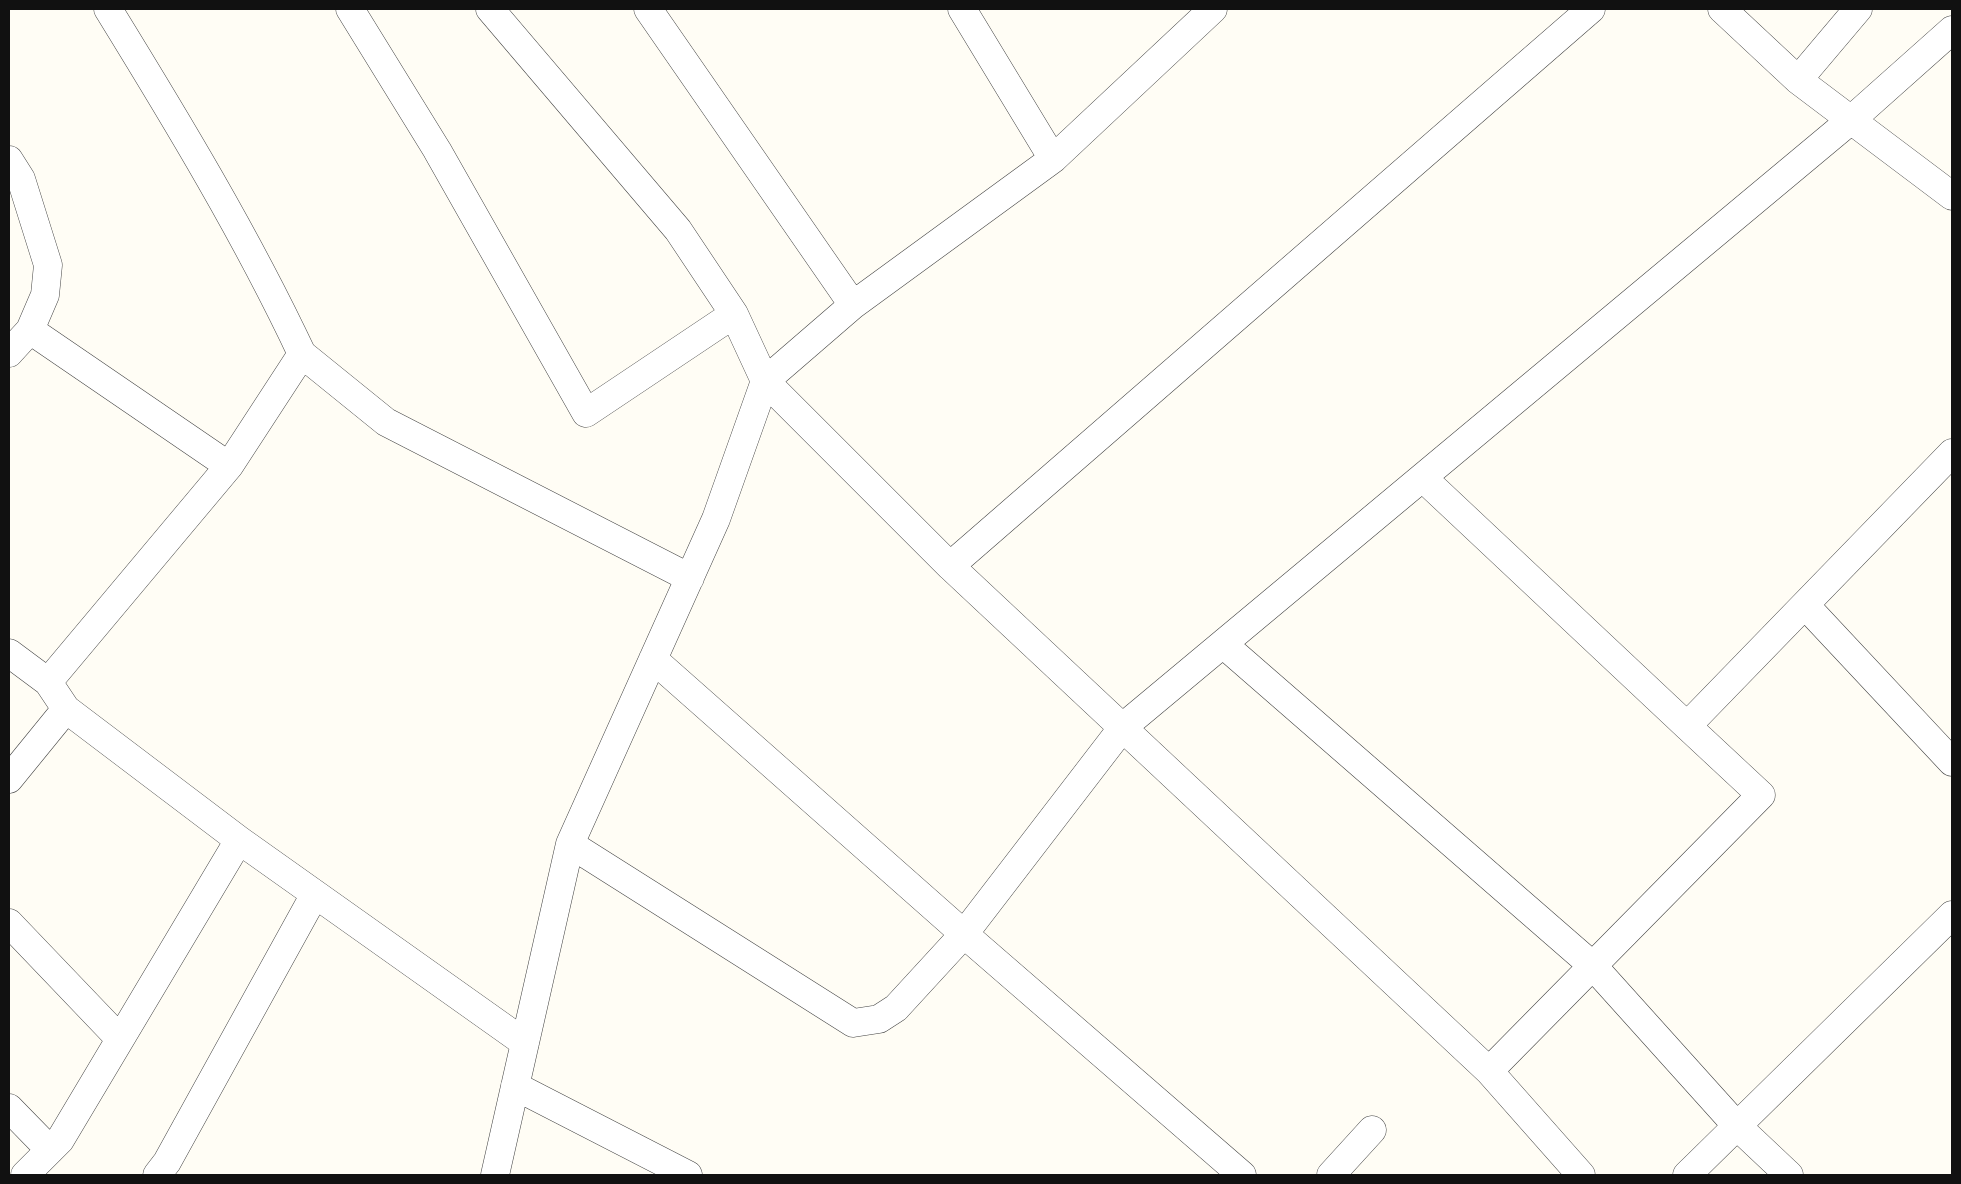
<!DOCTYPE html>
<html>
<head>
<meta charset="utf-8">
<style>
  body { margin:0 }
  #map { position:relative; width:1961px; height:1184px; overflow:hidden; background:#fffdf5; font-family:Georgia,serif }
  canvas { display:block }
  .frame { position:absolute; inset:0; border:10px solid #111; pointer-events:none }
</style>
</head>
<body>
<div id="map">
<canvas width="1961" height="1184"></canvas>
<div class="frame"></div>
</div>
<script>
const context = document.querySelector('canvas').getContext('2d');
context.lineJoin = 'round';
function strokePath(path, color, width, dash) { context.strokeStyle = color; context.lineWidth = width; context.lineCap = dash ? 'butt' : 'round'; context.setLineDash(dash || []); context.stroke(path); }
const minor = new Path2D(`
  M350 9 437 150 586 413 734 314
  M490 9 678 230 734 314 765 381 716 519 570 844 853 1023 879 1019 896 1008 964 934 1123 727 1851 120 1952 196
  M648 9 853 305
  M962 9 1053 159
  M1213 9 1053 159 853 305 765 381 950 566 1489 1071 1581 1175
  M1722 9 1798 80 1851 120 1952 30
  M1798 80 1858 9
  M9 160 21 179 48 265 45 295 30 330 9 353
  M30 330 229 466
  M302 354 386 422 690 578
  M1423 478 1687 726
  M950 566 1591 9
  M1805 605 1952 762
  M1223 644 1593 966 1737 1126 1789 1175
  M9 653 48 682 229 466 302 354C246 235 177 121 108 9
  M653 659 964 934 1242 1175
  M48 682 66 709 239 840 525 1043
  M9 779 66 709
  M9 923 120 1039
  M1489 1071 1761 795 1687 726 1952 453
  M515 1086 688 1175
  M9 1108 50 1150
  M25 1175 60 1140 239 840
  M157 1175 167 1162 315 894
  M495 1175 570 844
  M1331 1175 1372 1130
  M1687 1175 1952 915`);
strokePath(minor, '#444', 29);
strokePath(minor, '#fff', 28);
</script>
</body>
</html>
